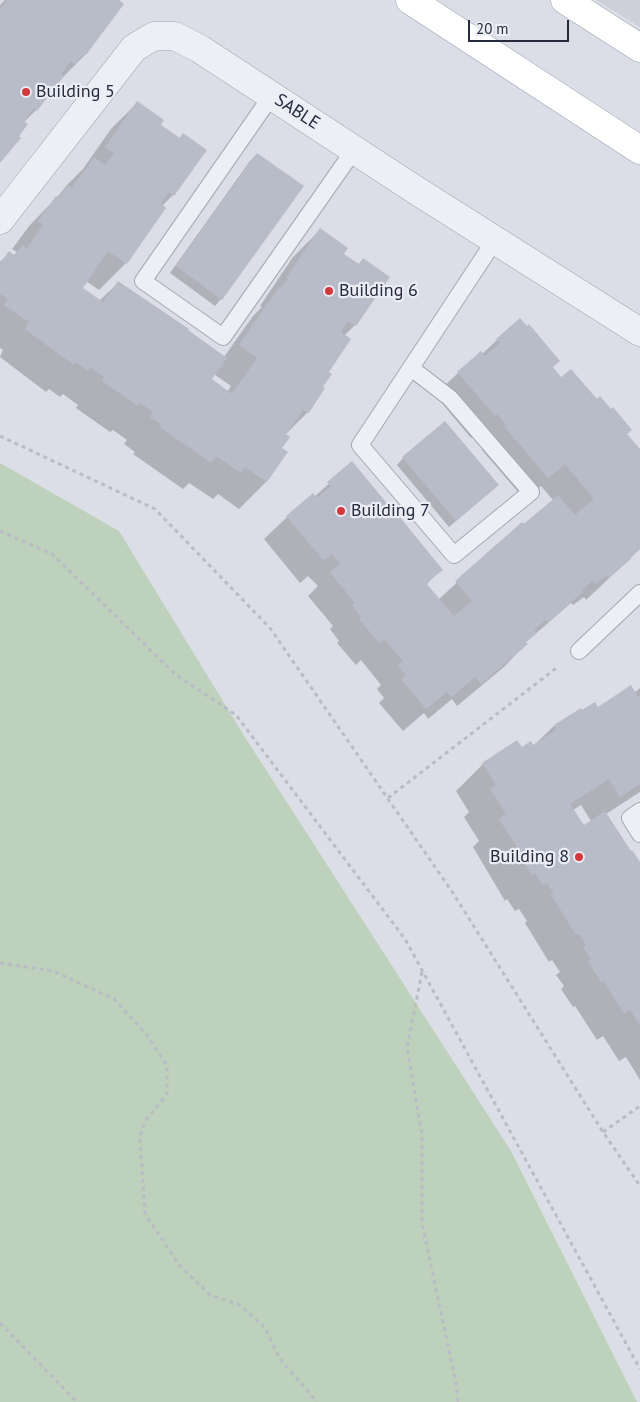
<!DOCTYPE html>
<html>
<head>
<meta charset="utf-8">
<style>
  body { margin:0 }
  #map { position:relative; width:640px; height:1402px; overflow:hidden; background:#dbdee6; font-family:"PT Sans",sans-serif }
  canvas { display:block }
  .scale { position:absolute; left:468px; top:20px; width:101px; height:22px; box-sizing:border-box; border:2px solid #252a3d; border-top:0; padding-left:6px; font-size:15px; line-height:18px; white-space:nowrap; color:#252a3d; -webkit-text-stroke:4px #eaedf4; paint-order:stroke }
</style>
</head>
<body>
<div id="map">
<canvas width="640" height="1402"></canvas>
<div class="scale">20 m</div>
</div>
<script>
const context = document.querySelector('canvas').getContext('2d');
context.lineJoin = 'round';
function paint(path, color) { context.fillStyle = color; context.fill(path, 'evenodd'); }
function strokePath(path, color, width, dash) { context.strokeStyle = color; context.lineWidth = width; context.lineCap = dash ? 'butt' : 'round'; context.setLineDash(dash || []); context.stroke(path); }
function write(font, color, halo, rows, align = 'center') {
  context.font = font + ' "PT Sans",sans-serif'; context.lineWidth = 4.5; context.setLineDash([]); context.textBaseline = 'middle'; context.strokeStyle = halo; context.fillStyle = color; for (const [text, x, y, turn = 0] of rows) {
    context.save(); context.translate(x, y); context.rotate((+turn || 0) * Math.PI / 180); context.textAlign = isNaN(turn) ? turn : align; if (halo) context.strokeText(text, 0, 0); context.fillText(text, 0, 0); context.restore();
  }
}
paint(new Path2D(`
  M596 0H640V27Z`), '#cdd0db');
paint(new Path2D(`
  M0 463 119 531 243 734 511 1151 637 1402H0Z`), '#bed1bc');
paint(new Path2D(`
  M5 0H117L85 55 58 82 36 110 24 122 0 161V5Z
  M138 102 159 125 179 139 183 134 173 195 162 206 126 263 99 290 86 281 81 288 99 301 118 283 224 357 253 316 262 307 260 306 293 257 320 230 342 254 358 265 363 259 355 325 344 336 327 372 321 387 324 389 308 412 285 435 280 448 287 452 266 482 239 509 218 494 213 499 189 483 183 489 133 454 135 452 124 444 127 440 113 430 110 432 76 408 78 405 63 394 60 397 49 389 46 392 0 357 3 350 0 348V262L9 253 13 256 17 252 12 249 30 225 60 194 67 185 83 169 111 129ZM214 374 231 386 227 392 210 380Z
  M257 154 221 299 215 306 170 273 250 161Z
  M497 340 551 367 561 379 626 434 640 451V549L586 600 584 597 573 605 571 603 525 643 526 644 504 667 457 706 452 699 428 719 424 713 403 731 379 703 384 698 377 689 381 685 361 660 356 665 337 643 339 641 330 629 333 626 308 596 318 586 308 576 300 583 264 539 287 517 314 497 352 463 387 508 441 569 426 585 438 600 490 552 553 500 541 486 525 500 482 450 484 448 473 436 471 438 435 395 458 373 481 353 482 354Z
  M403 458 490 492 449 527 397 465Z
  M640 688V792L606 814 640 865V1080L626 1057 619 1061 603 1036 597 1040 575 1006 573 1007 561 989 564 986 556 975 560 972 552 960 549 962 525 923 527 921 519 909 515 911 507 899 505 901 473 847 479 841 464 817 469 812 456 791 483 764 517 742 521 749 533 746 554 726 582 712 598 708 634 693ZM581 805 591 821 584 826 573 810Z`), '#0003');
paint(new Path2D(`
  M7 0H119L124 4 86 55H83L75 64 71 61 61 74 64 76 37 111 34 108 24 121 28 124 19 136 21 138 0 163V9Z
  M137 101 164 120 161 125 180 138 183 133 207 150 174 196 169 192 161 203 166 208 127 264 108 251 83 288 103 302 118 281 189 329 188 330 227 358 212 379 232 394 257 358 239 345 279 287 281 288 288 279 286 278 320 228 348 248 344 254 359 264 363 258 390 277 356 326 348 321 341 332 351 339 329 372 332 374 323 387 325 388 309 413 303 410 286 434 290 437 282 448 288 452 267 482 245 467 241 473 216 456 211 463 160 427 161 424 150 417 153 412 140 403 138 406 102 381 104 377 90 367 88 371 76 362 74 365 25 329 29 322 4 305 8 299 0 294V264L9 251 15 256 22 245 27 248 43 225 38 221 56 196 59 198 68 185 72 188 94 157 105 165 114 153 105 147Z
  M257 153 304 186 222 300 176 266Z
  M520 318 527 326 529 324 560 361 553 367 561 377 571 369 597 399 600 396 611 409 613 407 632 430 627 434 640 449V549L630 558 631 559 609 578 607 575 596 584 593 580 582 590 583 592 548 622 546 620 534 630 537 633 526 642 528 644 481 684 475 677 452 697 447 692 426 709 401 679 406 675 398 665 403 661 384 639 379 643 359 619 361 617 352 605 355 603 330 572 340 564 332 554 324 561 286 516 313 493 317 498 331 486 327 482 352 461 390 507 388 508 396 517 398 515 443 570 426 583 454 616 472 601 455 581 522 522 524 524 558 495 575 515 594 499 565 464 548 478 504 426 506 425 497 414 495 416 457 372 481 351 485 356 500 343 496 339Z
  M445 421 499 485 456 521 402 457Z
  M631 685 638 697 640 695V784L620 797 609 779 570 804 584 825 605 811 631 851 632 850 640 862V1025L630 1010 624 1014 603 980 601 982 588 961 591 959 583 947 586 945 579 934 576 935 551 895 554 894 547 883 543 885 535 873 532 875 517 851 519 850 499 819 506 814 490 789 496 785 482 763 517 740 522 747 531 741 533 745 556 730 554 725 581 708 582 710 595 702 598 707Z`), '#b8bcc9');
const service = new Path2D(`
  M272 95 143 281 223 337 354 150
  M411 368 450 398 531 492 454 555 360 445 495 240
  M579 651 640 593
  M640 811 630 818 640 834`);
const minor = new Path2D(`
  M0 220 134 48 154 36H175L200 49 414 189 640 332`);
const primary = new Path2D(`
  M410 0 640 150
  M565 0 640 48`);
strokePath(service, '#a4a8b3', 18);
strokePath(minor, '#a4a8b3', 29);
strokePath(primary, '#9aa0b2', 29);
strokePath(new Path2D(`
  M0 436 155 509 270 628 453 893 603 1132 640 1186
  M0 531 52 554 175 674 236 715 405 939 640 1369
  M388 798 559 666
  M0 963 53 971 114 999 147 1035 167 1066V1094L145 1121 140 1137 145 1214 180 1266 210 1295 240 1305 265 1328 280 1359 317 1402
  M422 972 407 1048 422 1135V1223L456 1383 458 1402
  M603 1132 640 1106
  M0 1323 77 1402`), '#babcc5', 3, [4, 4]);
strokePath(service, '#eeeff5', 16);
strokePath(minor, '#eeeff5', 28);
strokePath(primary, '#fff', 28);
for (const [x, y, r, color] of [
  [26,92,5,"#d3383a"],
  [329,291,5,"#d3383a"],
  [341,511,5,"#d3383a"],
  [579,857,5,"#d3383a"]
]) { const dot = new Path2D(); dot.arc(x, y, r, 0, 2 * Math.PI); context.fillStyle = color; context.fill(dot); strokePath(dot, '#eaedf4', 2); }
write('18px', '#252a3d', '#eaedf4', [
  ["Building 5",36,92],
  ["Building 6",339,291],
  ["Building 7",351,511],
  ["Building 8",569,857,"right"]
], 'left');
write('18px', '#252a3d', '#eaedf4', [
  ["SABLE",297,112,33]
]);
</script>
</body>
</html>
